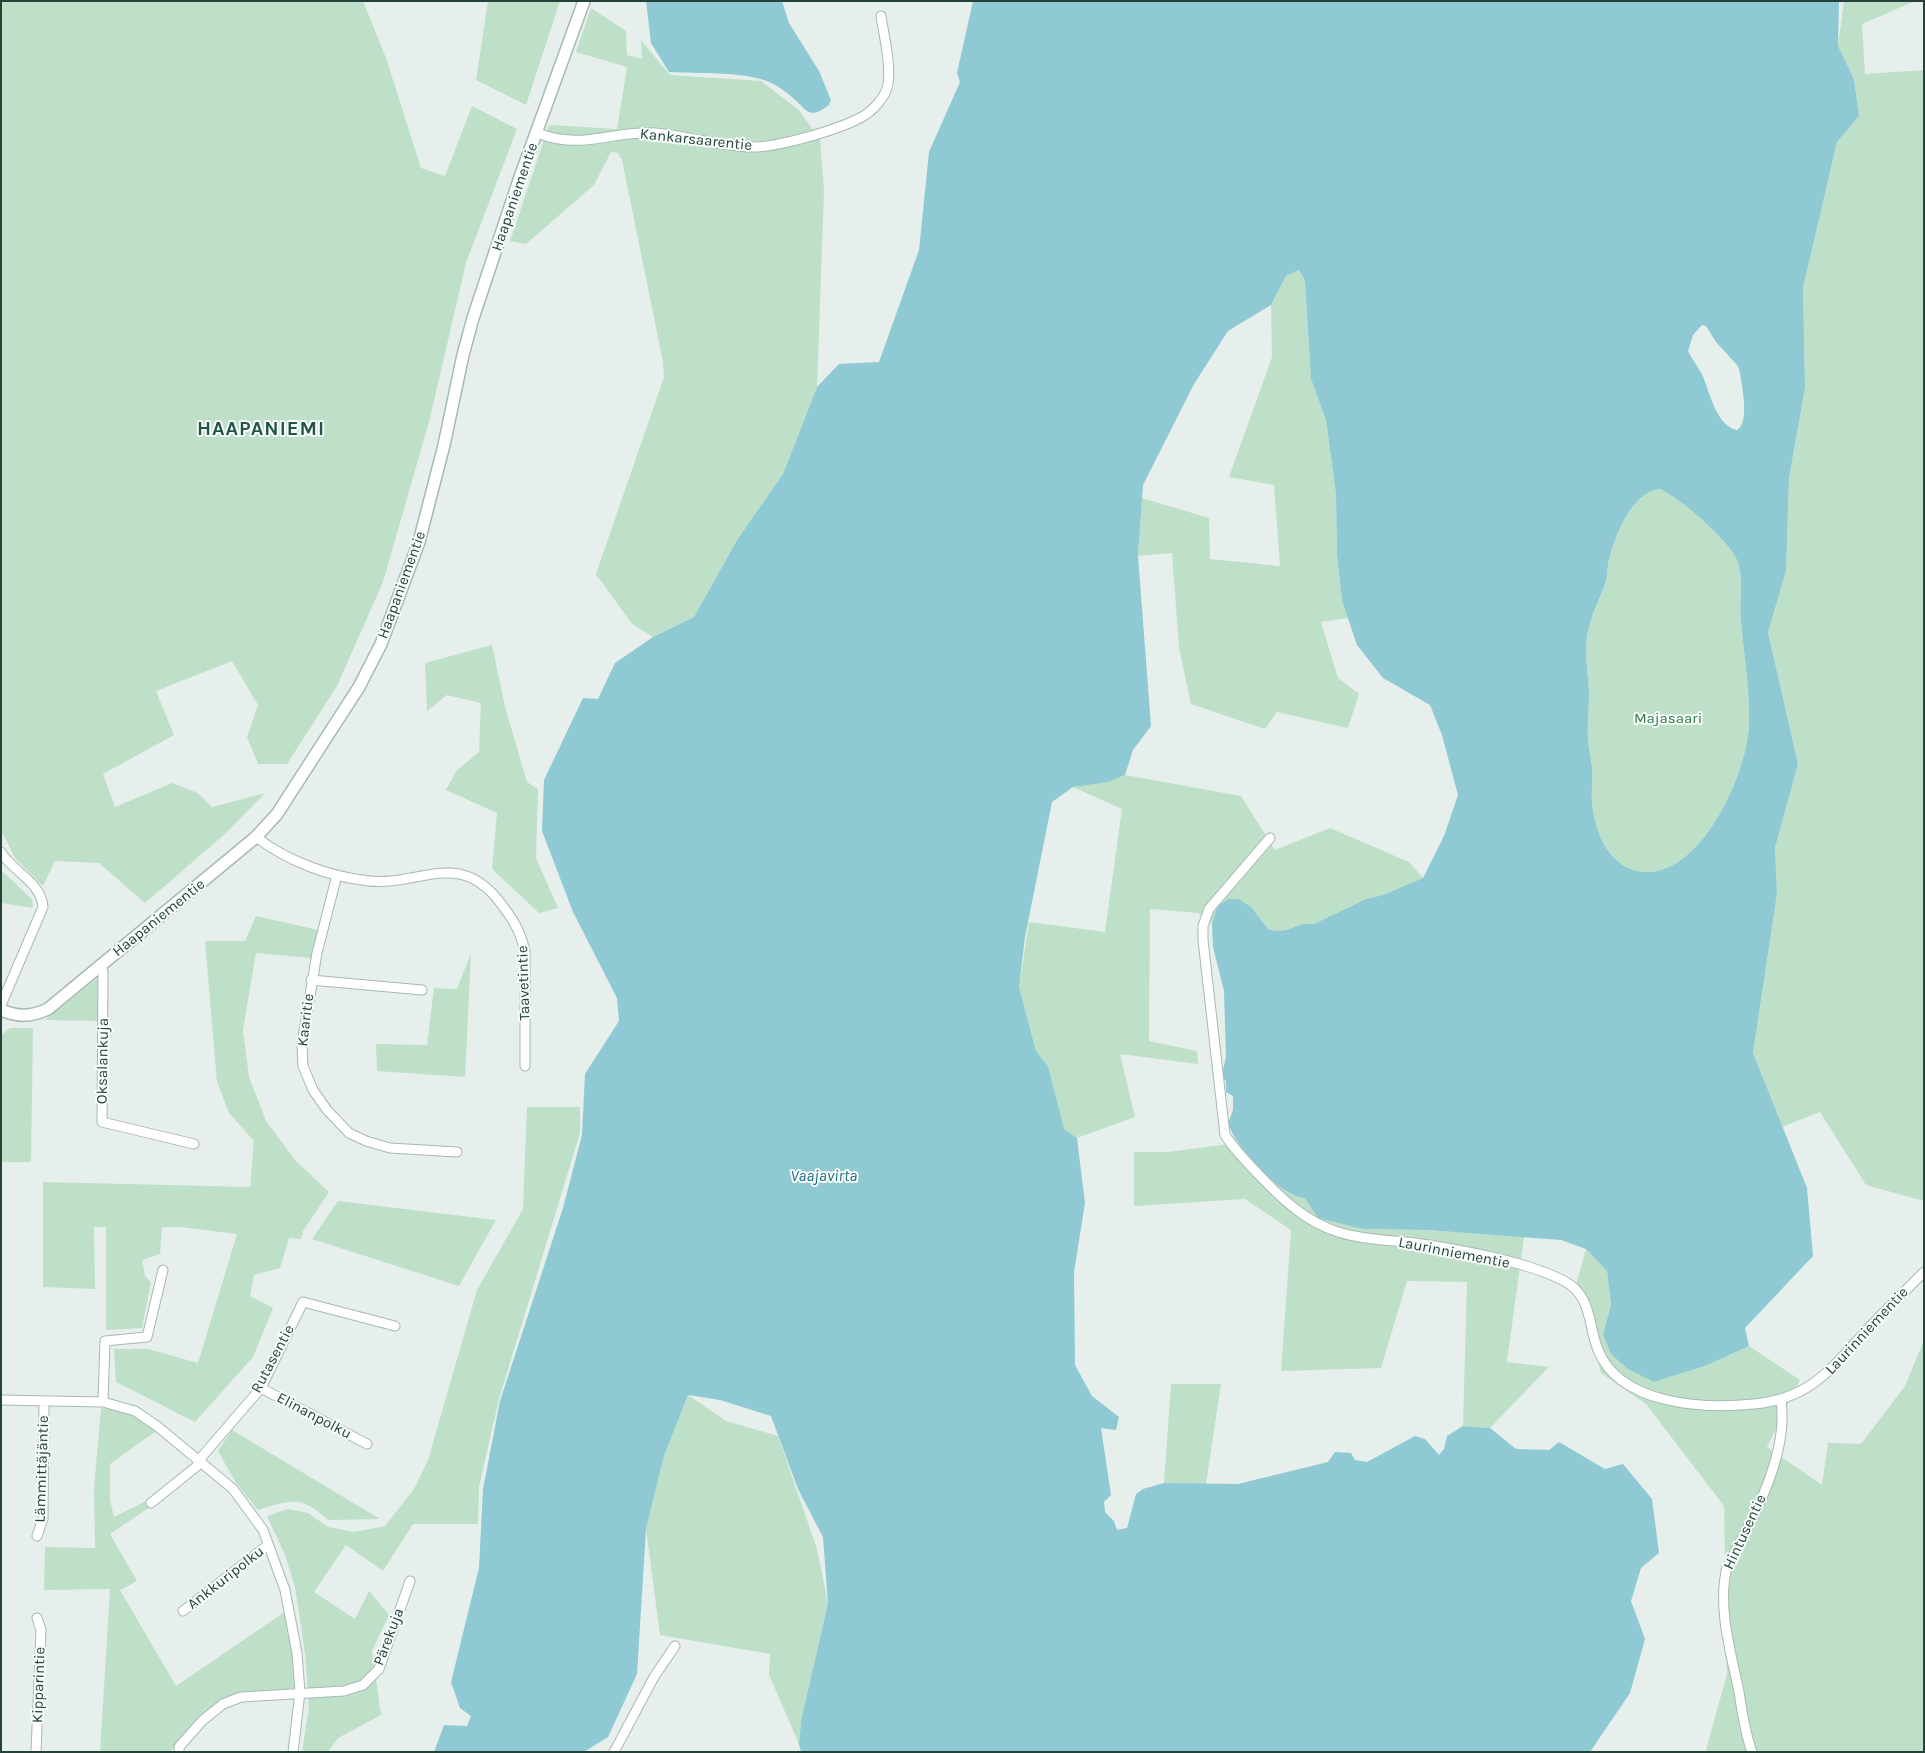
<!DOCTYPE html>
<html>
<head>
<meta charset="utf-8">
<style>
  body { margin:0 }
  #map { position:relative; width:1925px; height:1753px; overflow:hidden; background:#e6efeb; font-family:Karla,sans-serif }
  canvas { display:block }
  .frame { position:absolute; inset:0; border:2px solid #24423a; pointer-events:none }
</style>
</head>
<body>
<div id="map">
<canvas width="1925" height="1753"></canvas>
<div class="frame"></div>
</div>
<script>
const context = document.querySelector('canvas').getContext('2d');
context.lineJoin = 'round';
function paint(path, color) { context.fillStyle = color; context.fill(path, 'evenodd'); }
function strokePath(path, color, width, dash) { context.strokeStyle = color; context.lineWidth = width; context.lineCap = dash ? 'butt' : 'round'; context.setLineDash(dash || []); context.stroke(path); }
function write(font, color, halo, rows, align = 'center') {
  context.font = font + ' Karla,sans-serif'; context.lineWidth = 4; context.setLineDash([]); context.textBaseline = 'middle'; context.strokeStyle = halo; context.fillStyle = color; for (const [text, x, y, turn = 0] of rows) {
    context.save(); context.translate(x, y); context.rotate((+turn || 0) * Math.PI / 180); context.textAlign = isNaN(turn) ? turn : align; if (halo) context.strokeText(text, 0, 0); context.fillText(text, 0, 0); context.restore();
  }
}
paint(new Path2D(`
  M1 1H363L386 58 421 168 445 176 472 106 517 129 466 263 429 422 383 582 337 686 287 764H258L247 737 258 705 232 661 156 691 174 735 103 774 115 807 172 783 198 793 212 807 265 793 226 833 145 903 99 863 55 861 43 886 15 858 1 830Z
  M488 1H560L526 105 476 80Z
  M1844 1H1915L1862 24 1865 74 1924 70V1201L1866 1185 1820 1112 1782 1127 1753 1053 1777 894 1775 848 1798 764 1768 631 1786 571 1789 478 1805 388 1803 288 1837 142 1859 116 1854 79 1838 46Z
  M591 8 626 31 627 55 642 59 641 40 670 75 761 81 799 110 813 130 779 140 726 142 696 133 618 130 626 138H658L722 148 820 138 824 191 817 387 783 474 737 540 694 617 653 637 632 624 596 574 664 377 663 362 622 160 618 153 611 152 594 185 526 244 510 241 549 125 617 129 627 67 576 52Z
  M1299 270 1305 281 1311 379 1326 420 1336 494 1337 555 1342 601 1348 618 1321 622 1338 678 1359 694 1348 728 1277 712 1265 729 1191 704 1179 648 1172 553 1138 556 1142 498 1209 518 1210 559 1280 566 1274 485 1229 477 1272 357 1271 305 1286 276Z
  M1660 489C1679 497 1727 539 1736 558 1745 577 1739 601 1741 621 1744 655 1750 690 1749 724 1748 772 1702 875 1645 872 1610 870 1595 834 1592 803 1591 791 1593 779 1592 767 1591 758 1589 749 1588 740 1587 725 1589 710 1589 695 1589 676 1584 656 1587 636 1590 617 1601 600 1606 581 1608 574 1607 566 1609 559 1616 535 1631 492 1660 489Z
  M492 645 505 707 527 782 538 789 536 858 558 908 539 913 492 869 497 813 446 790 457 770 479 752 481 703 447 695 427 711 425 663Z
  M1125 775 1241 796 1275 850 1330 828 1409 862 1423 878 1383 895 1366 899 1314 924H1302L1287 930 1276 931 1268 929 1252 908 1217 907 1212 924 1198 913 1150 909 1149 1041 1197 1051 1198 1064 1120 1054 1135 1117 1077 1138 1064 1130 1048 1066 1036 1051 1019 987 1029 922 1105 932 1122 809 1073 787 1108 781Z
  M1 870 32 899 33 908 1 903Z
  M256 916 318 930 311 958 256 953 243 1030 249 1077 266 1121 296 1161 329 1192 303 1231 301 1239 289 1238 280 1268 254 1275 250 1296 273 1308 253 1357 195 1422 116 1382 114 1349H148L198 1363 237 1234 180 1227H162L160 1254 142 1260 145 1276 151 1282 142 1328 106 1330V1227H94L95 1289 43 1287V1182L250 1187 254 1141 229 1113 217 1082 205 941H245Z
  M471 953 465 1077 377 1071 376 1044 427 1045 434 988 457 989Z
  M99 977V1021L45 1020Z
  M10 1028H33L31 1162H1V1035Z
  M527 1107H580V1133L499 1399 479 1487 478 1524H413L383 1571 346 1545 314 1592 355 1619 369 1591 389 1615 372 1651 381 1715 338 1738 328 1752H302L309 1707 305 1653 295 1587 285 1555 267 1516 288 1509 308 1513 328 1527 354 1532 385 1526 414 1489 428 1460 477 1290 523 1209Z
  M1237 1143C1254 1160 1281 1197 1305 1197L1364 1229 1427 1230 1524 1237 1507 1362 1549 1367 1490 1428 1463 1426 1467 1282 1407 1281 1381 1368 1281 1371 1291 1230 1245 1199 1134 1206V1152H1168Z
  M338 1201 496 1220 459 1286 312 1239Z
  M1586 1249 1607 1271 1611 1305 1603 1334 1654 1382 1705 1366 1749 1346 1800 1380 1767 1447 1822 1485 1828 1443 1861 1444 1905 1386 1924 1340V1752H1710L1706 1750 1727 1674 1724 1506 1646 1404 1601 1373 1586 1316 1574 1292Z
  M1171 1384H1221L1206 1484 1164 1483Z
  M688 1395 726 1421 778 1436 817 1549 828 1603 801 1721 799 1744 769 1675 770 1654 660 1635 646 1529 664 1456Z
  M101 1408C121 1410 142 1415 156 1431L110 1464V1500L114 1517 146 1501 150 1507 110 1534 137 1581 120 1590 176 1686 286 1611 297 1688 240 1694 199 1718 170 1752H100L110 1589 44 1590 45 1547 95 1548 94 1488Z
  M232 1430 380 1519 328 1520C301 1495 291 1499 258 1510L236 1483 218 1451Z`), '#bfe0c8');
paint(new Path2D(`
  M646 1H782L789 23 819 71 831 100 829 105C809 120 808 111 794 99 788 93 777 85 769 82 744 71 698 74 669 72L651 43Z
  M973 1H1839L1838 46 1854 79 1859 116 1837 142 1803 288 1805 388 1789 478 1786 571 1768 632 1798 764 1775 848 1777 894 1753 1053 1807 1188 1813 1256 1745 1328 1749 1346 1705 1366 1654 1382 1628 1369 1611 1354 1603 1334 1611 1305 1607 1271 1586 1249 1561 1240 1427 1230 1364 1229 1318 1218 1305 1198C1283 1197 1252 1161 1239 1144 1234 1138 1231 1130 1228 1123L1233 1110V1096L1226 1092V1081L1221 1078 1226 1057 1224 991 1213 947 1212 924 1217 907 1228 899H1239L1252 908 1268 929 1276 931 1287 930 1302 924H1314L1366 899 1383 895 1423 878 1444 836 1458 795 1442 735 1430 705 1383 678 1357 645 1342 601 1337 555 1336 494 1326 420 1311 379 1305 281 1299 270 1286 276 1271 305 1228 331 1194 384 1143 485 1138 556 1151 726 1133 750 1125 775 1108 782 1073 787 1052 802 1025 937 1019 987 1036 1051 1048 1066 1064 1129 1077 1138 1085 1203 1074 1272 1075 1365 1092 1396 1119 1417 1116 1430 1101 1428 1111 1495 1104 1502 1105 1512 1114 1521 1117 1530 1127 1528 1136 1494 1143 1489 1164 1483 1238 1484 1328 1462 1335 1452 1351 1453 1355 1460 1367 1462 1415 1436 1425 1439 1439 1455 1444 1449 1447 1436 1463 1426 1490 1428 1516 1449 1549 1450 1559 1442 1605 1469 1623 1464 1652 1499 1659 1553 1641 1568 1631 1601 1645 1639 1630 1693 1590 1752H801L799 1744 801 1721 828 1603 823 1537 798 1489 771 1416 720 1400 688 1395 664 1456 646 1529 637 1674 608 1737 584 1752H434L444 1725 467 1726 471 1716 460 1708 451 1682 479 1568 483 1489 500 1401 563 1208 582 1135 585 1074 619 1021 617 998 573 912 542 831 544 780 583 698 598 699 615 663 653 637 694 617 737 540 783 474 817 387 839 364 879 362 919 250 929 152 960 82 957 73ZM1702 325 1706 326 1716 342 1738 366 1740 373C1742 386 1750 423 1737 430 1718 427 1710 395 1704 379 1700 369 1693 361 1688 351L1693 335ZM1660 489C1679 497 1727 539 1736 558 1745 577 1739 601 1741 621 1744 655 1750 690 1749 724 1748 772 1702 875 1645 872 1610 870 1595 834 1592 803 1591 791 1593 779 1592 767 1591 758 1589 749 1588 740 1587 725 1589 710 1589 695 1589 676 1584 656 1587 636 1590 617 1600 600 1606 581 1608 574 1607 566 1609 559 1616 535 1631 492 1660 489Z`), '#8ec9d4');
const minor = new Path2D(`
  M537 133C584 151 611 130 656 133 688 136 718 146 750 147 776 148 837 130 860 118 872 112 886 97 888 84 891 63 884 37 881 16
  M256 837C287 861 330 877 369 881 421 886 458 849 499 901 512 918 521 931 525 952V1066
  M1270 838 1209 909 1203 926V940L1225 1135C1235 1151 1249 1164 1262 1178 1284 1201 1307 1222 1338 1232 1363 1240 1390 1240 1415 1243 1457 1249 1530 1262 1566 1282 1592 1297 1588 1325 1598 1350 1620 1405 1703 1409 1754 1404 1810 1399 1831 1369 1866 1331 1885 1311 1904 1292 1924 1272
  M1 852C13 872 41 882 43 907L1 1005
  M337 875 317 953 302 1044 303 1066 313 1090 327 1110 349 1133 366 1141 390 1148 457 1152
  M100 966 103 971 102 1122 194 1144
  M311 980 422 990
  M261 1388 367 1444
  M1 1400 103 1402 135 1411 157 1426 233 1489 263 1530 285 1590 297 1653 300 1692 293 1752
  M103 1402 105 1341 147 1337 163 1270
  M199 1460 261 1388 303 1302 395 1326
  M151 1503 202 1462
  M37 1536 43 1519 44 1401
  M183 1611 268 1545
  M36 1752 41 1630 37 1618
  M179 1752V1747L202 1721 223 1704 241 1697 344 1691 363 1685 379 1669 410 1581
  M614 1752 654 1677 675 1646
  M1752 1752C1745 1733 1742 1712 1739 1692 1731 1653 1717 1607 1727 1567 1752 1520 1789 1456 1781 1401`);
const tertiary = new Path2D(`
  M1 1010C18 1017 31 1017 48 1009L256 837 277 814 359 687 381 644 419 542 444 445 463 355 473 318 519 180 584 1`);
strokePath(minor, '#a8b8b2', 11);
strokePath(tertiary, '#a8b8b2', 14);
strokePath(minor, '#fff', 9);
strokePath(tertiary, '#fff', 11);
write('15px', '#24423a', '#f7fbf9', [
  ["Kankarsaarentie",696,140,6],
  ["Haapaniementie",515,197,-71],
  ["Haapaniementie",402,585,-70],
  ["Haapaniementie",159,918,-39],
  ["Taavetintie",524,983,-92],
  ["Kaaritie",306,1020,-83],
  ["Oksalankuja",103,1061,-89],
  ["Laurinniementie",1454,1253,11],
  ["Laurinniementie",1867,1331,-47],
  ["Rutasentie",273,1359,-62],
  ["Elinanpolku",314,1416,28],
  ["Lämmittäjäntie",42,1469,-88],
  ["Hintusentie",1745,1532,-65],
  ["Ankkuripolku",226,1578,-38],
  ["Pärekuja",389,1637,-69],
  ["Kipparintie",39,1685,-88]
]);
write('15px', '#2d7a4b', '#f7fbf9', [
  ["Majasaari",1668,719]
]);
write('italic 16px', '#1c6f80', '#f7fbf9', [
  ["Vaajavirta",824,1176]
]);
context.letterSpacing = '1px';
write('bold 20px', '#1f5548', '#f7fbf9', [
  ["HAAPANIEMI",261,429]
]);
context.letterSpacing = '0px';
</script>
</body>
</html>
